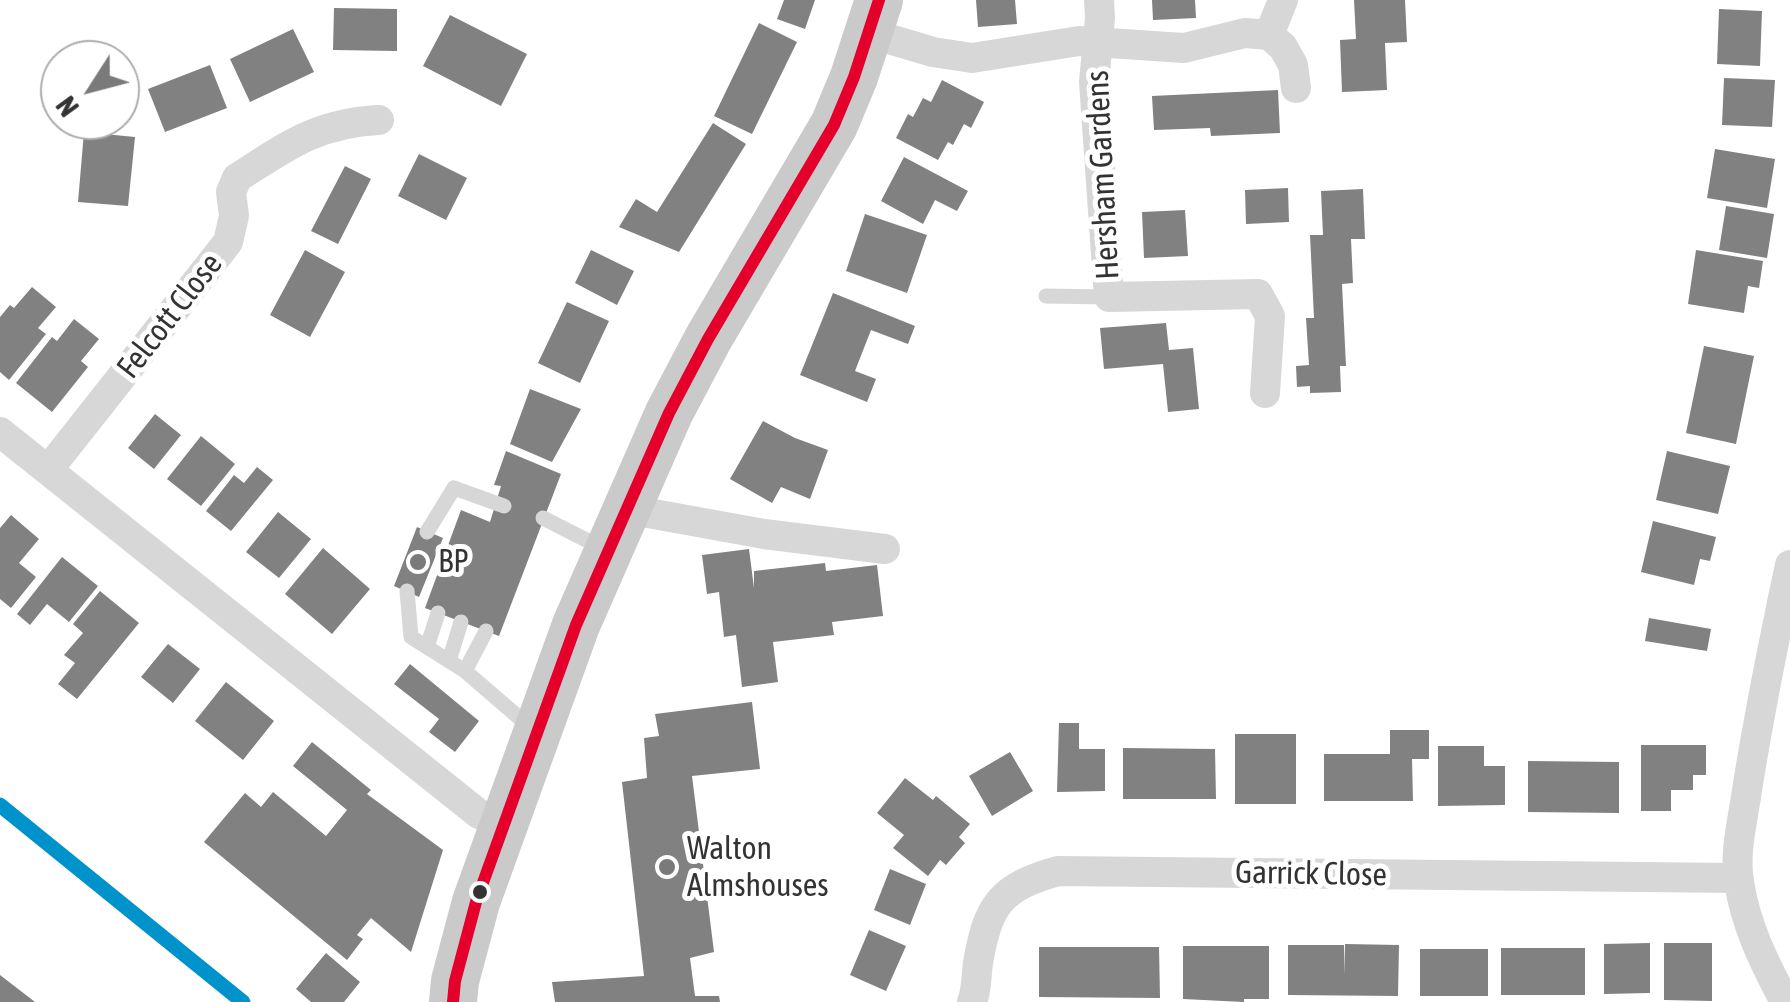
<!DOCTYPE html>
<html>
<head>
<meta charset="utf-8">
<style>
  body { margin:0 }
  #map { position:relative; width:1790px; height:1002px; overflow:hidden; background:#fff; font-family:"Asap Condensed",sans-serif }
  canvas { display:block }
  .north { position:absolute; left:40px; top:40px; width:100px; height:100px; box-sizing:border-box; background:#fff; border:2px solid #adadad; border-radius:50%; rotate:234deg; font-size:28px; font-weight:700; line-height:40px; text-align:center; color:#333 }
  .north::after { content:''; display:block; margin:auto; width:35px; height:45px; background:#7a7a7a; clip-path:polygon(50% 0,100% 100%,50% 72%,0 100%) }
</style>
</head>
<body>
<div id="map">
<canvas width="1790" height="1002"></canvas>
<div class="north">N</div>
</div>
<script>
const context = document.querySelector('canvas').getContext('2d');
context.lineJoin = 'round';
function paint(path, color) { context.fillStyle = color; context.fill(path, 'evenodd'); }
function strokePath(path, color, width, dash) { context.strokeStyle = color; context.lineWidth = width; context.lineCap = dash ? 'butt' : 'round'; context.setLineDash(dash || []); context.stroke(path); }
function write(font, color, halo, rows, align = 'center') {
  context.font = font + ' "Asap Condensed",sans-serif'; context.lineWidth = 10; context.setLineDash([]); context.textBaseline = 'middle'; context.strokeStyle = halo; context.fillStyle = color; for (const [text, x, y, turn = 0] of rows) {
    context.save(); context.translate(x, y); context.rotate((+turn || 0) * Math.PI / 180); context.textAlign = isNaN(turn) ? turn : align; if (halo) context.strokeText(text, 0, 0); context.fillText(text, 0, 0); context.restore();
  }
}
paint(new Path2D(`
  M784 0H815L805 29 777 19Z
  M976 0H1015L1017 24 978 27Z
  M1152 0H1195L1196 18 1153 20Z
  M1354 0H1405L1407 42 1385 43 1387 90 1342 92 1340 40 1356 39Z
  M334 8 397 9V51L333 50Z
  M1719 9 1762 11 1760 66 1717 64Z
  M450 15 527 54 501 106 423 66Z
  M759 23 797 42 752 134 714 116Z
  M293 29 314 72 250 102 230 59Z
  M210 65 227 108 165 132 148 89Z
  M1724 78 1775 80 1772 127 1722 125Z
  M942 80 984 102 971 128 964 124 953 145 948 142 938 160 896 138 908 114 913 117 923 98 931 102Z
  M1278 90 1280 133 1211 136 1210 128 1154 130 1152 96Z
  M713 123 746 144 679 252 619 227 636 199 657 212Z
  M84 132 135 137 128 206 78 202Z
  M1715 149 1775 159 1767 208 1707 198Z
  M419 154 467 178 446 220 398 196Z
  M904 157 968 191 957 211 935 200 923 224 881 201Z
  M345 166 371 179 338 244 311 231Z
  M1288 188 1289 222 1246 224 1245 190Z
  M1363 189 1365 239H1351L1353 283 1342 284 1346 366H1340L1341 392 1310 393V386L1297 387 1296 366 1309 365 1306 318H1314L1310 235H1323L1321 191Z
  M1726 206 1774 214 1767 258 1719 250Z
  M1185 210 1188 256 1144 258 1142 212Z
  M865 214 927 235 907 293 846 271Z
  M305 250 345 272 310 337 270 315Z
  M591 250 634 271 617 305 575 283Z
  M1696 250 1763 261 1759 288 1748 286 1744 313 1688 304Z
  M32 287 56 307 38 328 46 334 9 380 0 372V317L10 305 14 308Z
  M833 293 915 326 908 344 871 330 855 371 876 379 867 402 800 375Z
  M567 302 609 321 580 383 538 363Z
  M74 319 99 339 81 361 88 367 52 412 16 383 52 337 57 341Z
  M1166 323 1169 350 1193 348 1199 409 1168 412 1163 364 1104 369 1100 328Z
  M1704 346 1754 356 1736 444 1686 433Z
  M530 389 581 409 552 462 510 444Z
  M155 414 181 435 154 469 128 448Z
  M763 421 795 438 828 450 810 499 781 487 772 503 730 479Z
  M201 436 235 464 201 506 167 479Z
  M506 451 561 474 499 636 425 608 461 510 490 522 501 486 494 485Z
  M1667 451 1730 466 1718 514 1656 500Z
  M257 467 273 480 231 531 206 511 234 475 244 483Z
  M278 512 311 539 279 578 246 552Z
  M11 515 39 539 19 563 36 577 11 608 0 599V528Z
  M1653 521 1716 537 1710 561 1700 559 1694 585 1641 572Z
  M417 527 443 538 419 597 394 586Z
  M323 548 370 589 332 634 285 594Z
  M749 549 754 588V571L825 563 826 571 877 565 883 616 832 622 834 635 773 642 778 682 742 687 736 635 724 637 719 592 707 594 702 555Z
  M62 557 98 586 69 622 47 604 30 625 17 614Z
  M100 591 139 623 77 699 58 684 75 663 64 655 83 633 73 624Z
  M1649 618 1711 629 1707 651 1645 641Z
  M168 644 200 669 173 703 141 677Z
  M410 664 479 721 455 752 429 732 439 719 394 684Z
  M226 682 274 721 243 760 195 721Z
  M752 702 760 769 692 776 714 952 690 958 695 996H719L720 1002H555L552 982 644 976 622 782 647 778 644 738 659 736 655 714Z
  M1059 723H1079V749H1105V791L1057 792Z
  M1390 730H1429V759H1412L1413 801H1324V754H1390Z
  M1235 734H1296V804H1235Z
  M312 742 371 790 367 794 443 850 411 952 371 918 357 935 363 939 347 960 204 842 245 793 261 807 273 792 326 836 347 810 293 766Z
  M1641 745H1706V775H1693V790H1671V811H1641Z
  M1438 746H1484V766H1505V805L1438 806Z
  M1123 748 1215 749 1216 799H1123Z
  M1010 752 1033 791 992 816 969 776Z
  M1528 761 1619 762V813L1528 812Z
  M905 778 933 800 936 796 970 824 959 837 965 843 946 865 940 860 928 876 893 848 904 835 877 813Z
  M890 869 926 884 910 925 874 910Z
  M869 930 906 946 886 991 850 975Z
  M1650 943V993L1604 994V944Z
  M1664 943H1712V1001L1664 1000Z
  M1345 944 1399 945 1398 996 1288 995V945H1344L1345 975Z
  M1183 946H1269V999H1244V1002L1183 999Z
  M1039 947H1159L1160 998 1039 997Z
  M1501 948H1585V995H1501Z
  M1420 949H1488V996H1420Z
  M326 953 360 982 344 1002H311L296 989Z
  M0 975 35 1002H0Z`), '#818181');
strokePath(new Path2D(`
  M1046 296 1109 297
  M543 518 602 548
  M427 532 454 488 504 506
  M407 591 411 637 465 671
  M486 631 465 671 530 727
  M427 647 438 613
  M449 661 461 622`), '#d7d7d7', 15);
strokePath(new Path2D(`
  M1099 0 1100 18 1094 82 1109 297 1258 294 1270 316 1265 393
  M869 33 933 52 972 58 1079 41 1184 48 1245 33 1269 35 1283 47 1293 65 1296 88
  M1269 35 1283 0
  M0 432 479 814 505 825
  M48 470 228 242 234 216 231 192 237 178C287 146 317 123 379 120
  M626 509 764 534 885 549
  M972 1002C977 990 976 976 978 963 988 904 1001 887 1058 871L1738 878
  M1785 1002C1765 964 1745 925 1739 881 1734 852 1743 820 1747 790 1759 715 1774 640 1790 565`), '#d7d7d7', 30);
strokePath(new Path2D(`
  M453 1002 455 981 476 902 576 625 669 413 708 339 834 125 854 77 879 0`), '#cacaca', 48);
strokePath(new Path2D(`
  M453 1002 455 981 476 902 576 625 669 413 708 339 834 125 854 77 879 0`), '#e4002b', 12);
strokePath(new Path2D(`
  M0 805 243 1002`), '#0092cb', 15);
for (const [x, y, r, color] of [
  [418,562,10,"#7a7a7a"],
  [667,867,10,"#7a7a7a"],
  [480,892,9,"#333"]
]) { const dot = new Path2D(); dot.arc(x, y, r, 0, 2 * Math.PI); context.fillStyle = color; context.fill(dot); strokePath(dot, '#fff', 4); }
write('32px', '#333', '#fff', [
  ["Hersham Gardens",1103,175,-93],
  ["Felcott Close",170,316,-52],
  ["Garrick Close",1311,874,1]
]);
write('32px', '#333', '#fff', [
  ["BP",438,562],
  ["Walton",687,849],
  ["Almshouses",687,886]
], 'left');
</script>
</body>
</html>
